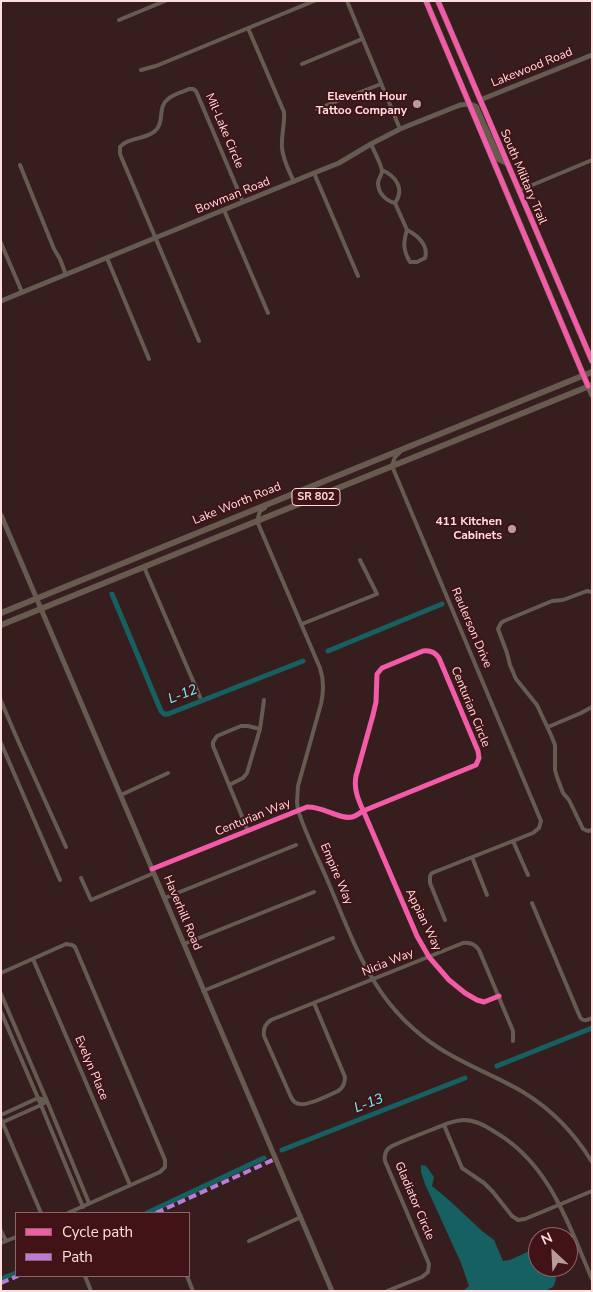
<!DOCTYPE html>
<html>
<head>
<meta charset="utf-8">
<style>
  body { margin:0 }
  #map { position:relative; width:593px; height:1292px; overflow:hidden; background:#361e1f; font-family:"Nunito Sans",sans-serif }
  canvas { display:block }
  .frame { position:absolute; inset:0; border:2px solid #ffdfde; pointer-events:none }
  .legend { position:absolute; left:15px; top:1212px; width:175px; height:65px; box-sizing:border-box; background:#411317; border:1px solid #8d6567; margin:0; padding:6px 9px; list-style:none; font-size:15px; color:#ffdfde }
  .legend li { display:flex; align-items:center; gap:10px; height:25px }
  .legend b { width:25px; border:1px solid #8d6567 }
  .north { position:absolute; left:528px; top:1227px; width:50px; height:50px; box-sizing:border-box; background:#411317; border:1px solid #8d6567; border-radius:50%; rotate:335deg; font-size:14px; font-weight:700; line-height:20px; text-align:center; color:#ffdfde }
  .north::after { content:''; display:block; margin:auto; width:18px; height:22px; background:#b99b9b; clip-path:polygon(50% 0,100% 100%,50% 72%,0 100%) }
</style>
</head>
<body>
<div id="map">
<canvas width="593" height="1292"></canvas>
<div class="frame"></div>
<ul class="legend">
<li><b style="height:6px;background:#f35aa7"></b>Cycle path</li>
<li><b style="height:6px;background:#bd7bd9"></b>Path</li>
</ul>
<div class="north">N</div>
</div>
<script>
const context = document.querySelector('canvas').getContext('2d');
context.lineJoin = 'round';
function paint(path, color) { context.fillStyle = color; context.fill(path, 'evenodd'); }
function strokePath(path, color, width, dash) { context.strokeStyle = color; context.lineWidth = width; context.lineCap = dash ? 'butt' : 'round'; context.setLineDash(dash || []); context.stroke(path); }
function write(font, color, halo, rows, align = 'center') {
  context.font = font + ' "Nunito Sans",sans-serif'; context.lineWidth = 4; context.setLineDash([]); context.textBaseline = 'middle'; context.strokeStyle = halo; context.fillStyle = color; for (const [text, x, y, turn = 0] of rows) {
    context.save(); context.translate(x, y); context.rotate((+turn || 0) * Math.PI / 180); context.textAlign = isNaN(turn) ? turn : align; if (halo) context.strokeText(text, 0, 0); context.fillText(text, 0, 0); context.restore();
  }
}
paint(new Path2D(`
  M421 1165 426 1166 434 1177 432 1186 449 1200 482 1231 494 1240 503 1261 510 1260 538 1247V1267H553C557 1275 557 1279 553 1287L545 1291H463L469 1286 461 1263 425 1184 421 1172Z`), '#166062');
strokePath(new Path2D(`
  M112 594 161 711 164 714H168L303 661
  M328 651 442 604
  M497 1066 592 1028
  M282 1150 465 1078
  M147 1213 264 1158
  M1 1279 16 1273`), '#166062', 5);
strokePath(new Path2D(`
  M347 1 400 129
  M119 20 165 1
  M248 28 284 112C285 124 281 136 282 148 283 160 289 171 294 182
  M302 64 362 39
  M141 70 156 66 314 1
  M317 109 381 84
  M371 144C373 149 382 166 382 171 382 175 378 179 378 183 378 193 386 201 395 203L407 230C403 243 403 250 410 262H417L425 258C429 245 417 235 407 230
  M20 165 54 249 60 259 66 275
  M382 170C396 176 405 189 395 203
  M314 173 358 276
  M518 191 592 160
  M224 210 268 313
  M1 243 22 292
  M107 258 149 359
  M199 341 120 154V147C128 137 145 140 155 131 165 123 157 107 168 99 173 94 183 92 189 89H193L196 91 243 202
  M400 452 395 457 392 466 541 821 539 828 533 833 432 873 430 876V883L445 920
  M265 508 260 511 257 521 320 668C324 680 324 691 321 704L298 786 297 802 298 810C306 835 319 860 329 884 357 950 375 1007 439 1048 465 1065 496 1076 523 1092 551 1109 575 1134 592 1162
  M144 567 200 697
  M592 592 587 591 563 600 552 601 504 621 501 623 498 629 507 653 510 665 516 679 537 705 551 735 555 745V770L557 777 563 793 569 800 583 829 588 831 592 830
  M302 624 377 594 360 560
  M1 701 19 743 66 847
  M548 727 581 713 592 707
  M1 743 60 880
  M229 785 243 778 247 773 260 729 264 700
  M121 795 168 773
  M248 831 213 746V742L217 736 241 726H248L260 729
  M513 841 528 875
  M472 857 487 895
  M152 869 307 807C322 806 341 820 352 817 356 816 360 813 363 811L476 765 479 758 478 751 439 658C435 652 430 650 423 651L382 668 377 674 376 702 373 715 356 776C353 791 360 803 366 817L417 936 429 957 449 980 465 993 477 1000 484 1002 499 996
  M81 878 91 900 154 873
  M165 898 296 845
  M532 903 580 1017C583 1022 587 1020 592 1018
  M184 944 314 892
  M33 959 130 1185
  M1 973 66 944 72 945 75 947 165 1160V1167L160 1172 68 1213
  M203 991 333 938
  M1 994 47 1101 89 1203
  M314 1003 345 1077C345 1084 343 1088 338 1091 329 1095 308 1106 300 1104 295 1104 293 1101 291 1097L264 1036C263 1029 265 1024 271 1020L463 943C470 942 475 944 479 950L513 1031V1041
  M1 1012 41 1105 83 1207
  M1 1115 38 1098 47 1101
  M1 1119 41 1213
  M1 1123 41 1105 47 1101
  M444 1125 462 1168 484 1183 493 1192 512 1216 518 1220 525 1219 592 1191
  M1 1231 6 1241
  M249 1241 301 1217
  M1 1243 16 1237
  M85 1276 91 1291
  M187 1276 193 1291
  M387 1291 422 1277 428 1272 429 1264 385 1161C384 1154 386 1149 392 1146 405 1140 418 1135 431 1130 442 1126 452 1120 464 1120 476 1120 486 1126 495 1132 550 1164 568 1224 592 1279`), '#655b51', 4);
strokePath(new Path2D(`
  M480 100 592 55
  M1 301 314 173 339 163 371 144 400 129 460 105 469 104
  M1 515 332 1291`), '#655b51', 5);
strokePath(new Path2D(`
  M588 386 592 395`), '#6a5c51', 5.5);
strokePath(new Path2D(`
  M426 1 588 386
  M438 1 592 361
  M469 104 476 107 478 112 499 159 507 163
  M1 613 592 372
  M1 625 592 385`), '#695a4f', 6);
strokePath(new Path2D(`
  M156 1213 275 1159
  M1 1283 18 1276`), '#bd7bd9', 4, [8, 4]);
strokePath(new Path2D(`
  M426 1 588 386
  M438 1 592 361
  M152 869 307 807C322 806 341 820 352 817 356 816 360 813 363 811L476 765 479 758 478 751 439 658C435 652 430 650 423 651L382 668 377 674 376 702 373 715 356 776C353 791 360 803 366 817L417 936 429 957 449 980 465 993 477 1000 484 1002 499 996`), '#f35aa7', 5);
for (const [x, y, r, color] of [
  [417,104,5,"#b99b9b"],
  [512,529,5,"#b99b9b"]
]) { const dot = new Path2D(); dot.arc(x, y, r, 0, 2 * Math.PI); context.fillStyle = color; context.fill(dot); strokePath(dot, '#411317', 2); }
for (const [x, y, w] of [
  [316,497,48]
]) { const box = new Path2D(); box.roundRect(x - w / 2, y - 8.5, w, 17, 4); context.fillStyle = '#411317'; context.fill(box); strokePath(box, '#ffdfde', 1); }
write('bold 11px', '#ffdfde', null, [
  ["SR 802",316,497]
]);
write('12px', '#ffdfde', '#411317', [
  ["Lakewood Road",532,68,-22],
  ["Mil-Lake Circle",224,131,67],
  ["South Military Trail",523,177,67],
  ["Bowman Road",233,196,-22],
  ["Lake Worth Road",237,504,-22],
  ["Raulerson Drive",471,628,67],
  ["Centurian Circle",470,707,68],
  ["Centurian Way",253,818,-22],
  ["Empire Way",336,874,67],
  ["Haverhill Road",182,913,67],
  ["Appian Way",423,920,64],
  ["Nicia Way",388,963,-22],
  ["Evelyn Place",91,1068,67],
  ["Gladiator Circle",414,1201,67]
]);
write('bold 12px', '#ffdfde', '#411317', [
  ["Eleventh Hour",407,97],
  ["Tattoo Company",407,111],
  ["411 Kitchen",502,522],
  ["Cabinets",502,536]
], 'right');
write('italic 14px', '#69f8fd', '#411317', [
  ["L-12",183,695,-21],
  ["L-13",369,1104,-21]
]);
</script>
</body>
</html>
